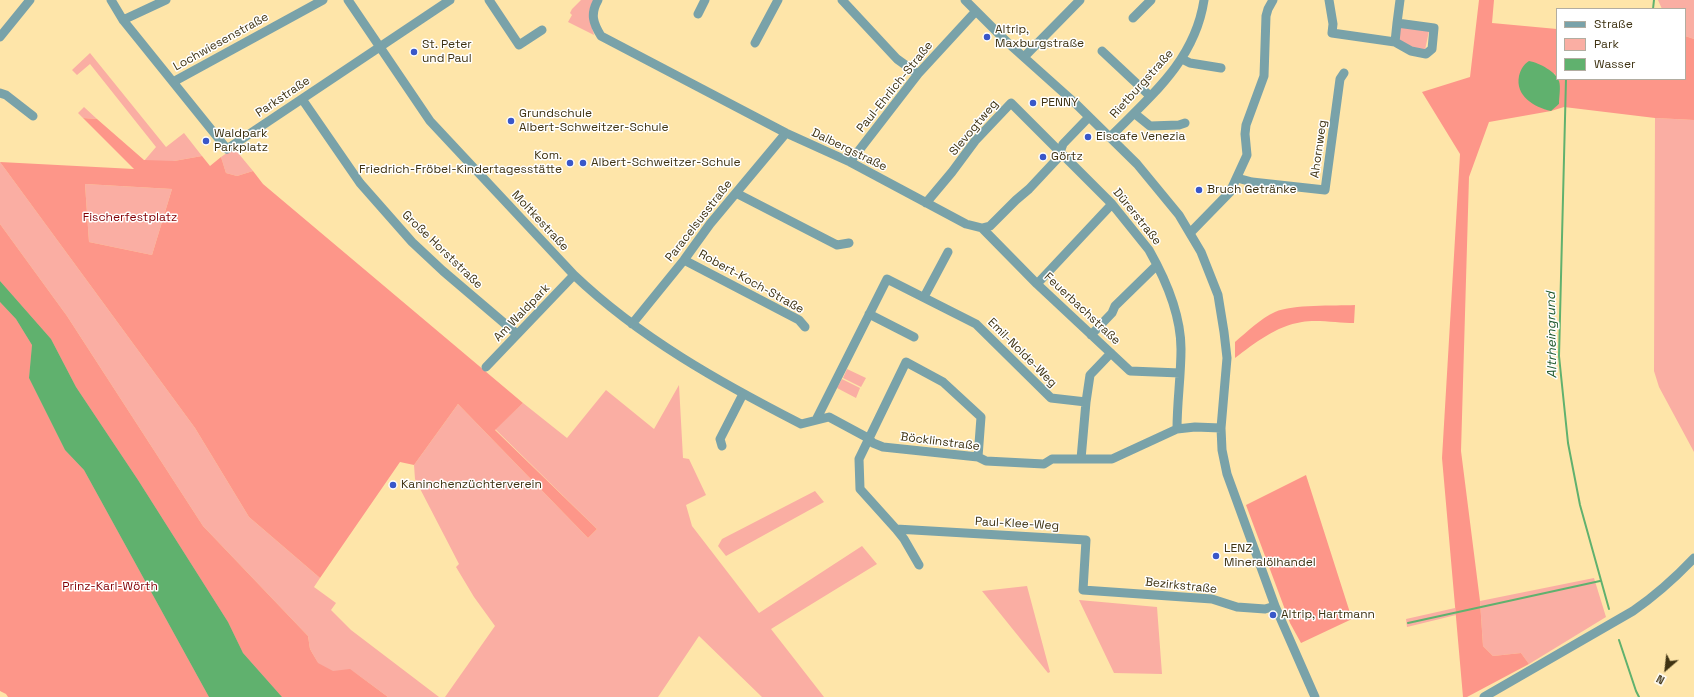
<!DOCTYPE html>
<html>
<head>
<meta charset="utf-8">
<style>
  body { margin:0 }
  #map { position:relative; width:1694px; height:697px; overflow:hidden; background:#fee5a9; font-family:"Space Grotesk",sans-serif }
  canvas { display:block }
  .legend { position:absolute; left:1556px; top:8px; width:130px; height:72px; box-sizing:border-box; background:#fff; border:1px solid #b2ada1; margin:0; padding:5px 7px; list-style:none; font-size:12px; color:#3f3313 }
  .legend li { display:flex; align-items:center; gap:8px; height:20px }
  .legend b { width:20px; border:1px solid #b2ada1 }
  .north { position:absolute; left:1646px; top:649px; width:40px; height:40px; -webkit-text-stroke:3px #fff; paint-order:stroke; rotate:208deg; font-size:11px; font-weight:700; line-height:16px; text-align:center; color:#3f3313 }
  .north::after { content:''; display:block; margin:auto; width:14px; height:18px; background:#3f3313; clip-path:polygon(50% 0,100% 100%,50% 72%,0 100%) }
</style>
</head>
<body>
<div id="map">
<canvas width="1694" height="697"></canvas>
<ul class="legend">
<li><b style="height:5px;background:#79a2a9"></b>Straße</li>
<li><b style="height:11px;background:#faaea3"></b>Park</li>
<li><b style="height:11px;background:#60b16e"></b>Wasser</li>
</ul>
<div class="north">N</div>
</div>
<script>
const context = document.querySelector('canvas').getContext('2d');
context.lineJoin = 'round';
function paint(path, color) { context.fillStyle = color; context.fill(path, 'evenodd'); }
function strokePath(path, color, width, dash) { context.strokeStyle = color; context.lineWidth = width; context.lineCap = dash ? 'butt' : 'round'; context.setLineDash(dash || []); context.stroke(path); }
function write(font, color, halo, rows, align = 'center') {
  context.font = font + ' "Space Grotesk",sans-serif'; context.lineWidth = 3; context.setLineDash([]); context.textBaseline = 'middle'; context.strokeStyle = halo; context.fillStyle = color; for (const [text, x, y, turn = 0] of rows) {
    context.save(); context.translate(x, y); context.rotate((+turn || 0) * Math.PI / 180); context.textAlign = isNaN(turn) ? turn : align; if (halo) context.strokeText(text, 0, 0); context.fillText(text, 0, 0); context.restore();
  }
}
paint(new Path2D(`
  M581 0H594L589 16 594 35 568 22 572 15 570 13 572 9Z
  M1658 0H1694V39L1685 36V9H1662Z
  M1398 25 1429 31 1425 50 1407 47 1395 41Z
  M90 53 166 147 184 133 202 156 174 161H144L156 147 90 64 77 75 72 70Z
  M84 107 97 119 83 118 78 113Z
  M1655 118 1694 120V452L1659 387 1654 371Z
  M234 148 253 171 237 176 226 173 221 157Z
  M0 162 195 428 249 517 320 578 314 587 336 603 331 610 351 630 439 697H388L350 669 387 697H43L0 644V226L202 526 309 649 318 663 310 649 308 636 203 526 67 316 0 224Z
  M85 184 172 189 152 255 89 242Z
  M847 369 866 378 861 387 843 378Z
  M842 379 860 388 856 398 837 388Z
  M679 385 683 458 689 459 706 495 686 505 692 526 759 613 862 546 877 564 771 629 824 697H762L699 636 658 697H445L495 626 474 597 456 567 459 564 415 479 414 465 458 404 588 538 597 529 495 429 523 403 567 438 606 390 654 429Z
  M815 491 824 502 726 556 718 546 722 539Z
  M1594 578 1606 617 1529 664 1521 653 1493 656 1483 646 1480 601Z
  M1027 586 1050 672 1048 673 982 591Z
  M1079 600 1157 607 1162 674 1114 673Z
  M1455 608 1456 615 1407 627 1406 619Z`), '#faaea3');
paint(new Path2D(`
  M1479 0H1494L1492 23 1557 29V78L1554 73 1545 109 1551 110 1559 104V81L1558 79H1685V36L1694 39V120L1655 118 1564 107 1551 111 1489 122 1469 177 1461 451 1480 601 1483 646 1493 656 1521 653 1529 664 1467 697H1463L1442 458 1460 154 1422 92 1470 77Z
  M83 118 97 119 144 160 174 161 202 156 210 166 221 157 226 173 237 176 253 171 263 184 523 403 495 430 597 529 588 538 458 404 414 465 400 462 320 578 249 517 195 428 0 162 134 169ZM85 184 172 189 152 255 89 242Z
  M0 224 67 316 203 526 308 636 310 649 318 663 333 671 350 669 388 697H282L243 653 228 622 138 480 76 387 51 339 0 281Z
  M0 302 16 319 32 345 29 378 65 450 84 470 209 697H8L6 694 0 691Z
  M1355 305 1354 323C1339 323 1316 319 1302 322 1276 326 1255 343 1235 358V342C1248 331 1260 319 1275 312 1293 304 1334 306 1355 305Z
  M1306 475 1352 619 1301 643 1290 623 1246 505Z`), '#fd9689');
paint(new Path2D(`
  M1529 61C1540 63 1556 72 1559 81 1561 87 1559 97 1559 104L1551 111C1534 107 1515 96 1519 76 1521 69 1523 65 1529 61Z
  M0 281 51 339 76 387 138 480 228 622 243 653 282 697H209L84 470 65 450 29 378 32 345 16 319 0 302Z`), '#60b16e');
strokePath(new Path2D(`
  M1653 9 1654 0
  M1566 79 1559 356 1568 443 1580 505 1609 609
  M1408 623 1600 581
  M1619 640 1636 691 1639 697`), '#60b16e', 2);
strokePath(new Path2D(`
  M111 0 123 20 227 149 450 0
  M348 0 430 121 574 275C640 338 721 383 801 424L829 417 868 438 873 443 883 447 978 457 986 461 1044 464 1052 459H1112L1177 429 1195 427 1221 428
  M489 0 519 45 542 30
  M598 0C590 14 593 23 601 36L786 133 850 162 966 224 982 228 990 226 1016 200 1029 189 1058 158 1063 144 1089 117
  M842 0 897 59 918 74
  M965 0 1008 43 1075 103 1137 164 1179 215 1201 252 1218 295 1224 332 1227 358 1221 428 1222 450 1227 474 1275 606 1315 697
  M1329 0 1333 24 1332 33 1395 42 1411 51 1426 54 1432 49 1434 28 1397 23 1395 42
  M698 14 705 0
  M1133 18 1151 0
  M123 20 166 0
  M1397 23 1400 0
  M0 37 30 0
  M755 43 778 0
  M1102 51 1150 96
  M1024 57 1080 0
  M1182 59 1190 63 1221 68
  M173 82 323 0
  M0 93 6 95 33 116
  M302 99 360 183 412 242 443 271 517 334
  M1134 113 1150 126 1179 125 1185 123
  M1110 137C1151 96 1195 60 1204 0
  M850 162 918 74 976 11
  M1237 178 1252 182 1325 190 1340 79 1344 73
  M736 193 837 245 849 243
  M926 203 952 172 975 141 1011 103 1112 204 1149 250C1166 280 1181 314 1181 349 1181 376 1177 402 1177 429
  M982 228 1037 284 1130 371 1180 373
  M1191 232 1230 192 1247 155 1245 134 1246 125 1264 76 1266 16 1268 9 1273 0
  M684 260 799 320 805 327
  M1037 284 1112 204
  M924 297 948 252
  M869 314 914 337
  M632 324 684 260 710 224 786 133
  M1091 335 1112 313 1115 306 1157 265
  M486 367 574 275
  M816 420 887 279 976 324 1051 398 1086 402
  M722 446 720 439 743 394
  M978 457 981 417 943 382 906 362 859 459 860 489 896 529 1086 540 1083 590 1212 599 1237 607 1265 609 1275 606
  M1081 459 1086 402 1090 375 1111 353
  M896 529 904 539 919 565
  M1484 697 1633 611C1656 595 1675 578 1694 558`), '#79a2a9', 9);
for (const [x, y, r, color] of [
  [987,37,4,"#3957c9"],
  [414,52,4,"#3957c9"],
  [1033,103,4,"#3957c9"],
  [511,121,4,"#3957c9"],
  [1088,137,4,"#3957c9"],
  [206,141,4,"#3957c9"],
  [1043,157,4,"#3957c9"],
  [570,163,4,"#3957c9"],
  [583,163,4,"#3957c9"],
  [1199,190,4,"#3957c9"],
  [393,485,4,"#3957c9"],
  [1216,556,4,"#3957c9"],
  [1273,615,4,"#3957c9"]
]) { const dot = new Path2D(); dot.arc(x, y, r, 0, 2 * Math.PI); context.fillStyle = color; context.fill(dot); strokePath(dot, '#fff', 1.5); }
write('12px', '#3f3313', '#fff', [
  ["Altrip,",995,30],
  ["Maxburgstraße",995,44],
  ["St. Peter",422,45],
  ["und Paul",422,59],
  ["PENNY",1041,103],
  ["Grundschule",519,114],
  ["Albert-Schweitzer-Schule",519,128],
  ["Waldpark",214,134],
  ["Parkplatz",214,148],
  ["Eiscafe Venezia",1096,137],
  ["Kom.",562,156,"right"],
  ["Friedrich-Fröbel-Kindertagesstätte",562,170,"right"],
  ["Görtz",1051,157],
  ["Albert-Schweitzer-Schule",591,163],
  ["Bruch Getränke",1207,190],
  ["Kaninchenzüchterverein",401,485],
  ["LENZ",1224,549],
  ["Mineralölhandel",1224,563],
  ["Altrip, Hartmann",1281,615]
], 'left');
write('12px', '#3f3313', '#fff', [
  ["Lochwiesenstraße",221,42,-29],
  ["Rietburgstraße",1142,84,-48],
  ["Paul-Ehrlich-Straße",895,87,-51],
  ["Parkstraße",283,97,-34],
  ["Slevogtweg",974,128,-50],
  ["Ahornweg",1319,149,-82],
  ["Dalbergstraße",849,150,26],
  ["Dürerstraße",1137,217,51],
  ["Moltkestraße",540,221,47],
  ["Paracelsusstraße",699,221,-52],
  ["Große Horststraße",442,250,44],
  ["Robert-Koch-Straße",751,282,29],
  ["Feuerbachstraße",1082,309,43],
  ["Am Waldpark",522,313,-46],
  ["Emil-Nolde-Weg",1022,353,45],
  ["Böcklinstraße",940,442,7],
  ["Paul-Klee-Weg",1017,524,3],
  ["Bezirkstraße",1181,586,6]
]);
write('12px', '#830005', '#fff', [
  ["Fischerfestplatz",130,218],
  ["Prinz-Karl-Wörth",110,587]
]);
write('italic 13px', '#21592d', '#fff', [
  ["Altrheingrund",1552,335,-91]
]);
</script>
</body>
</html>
